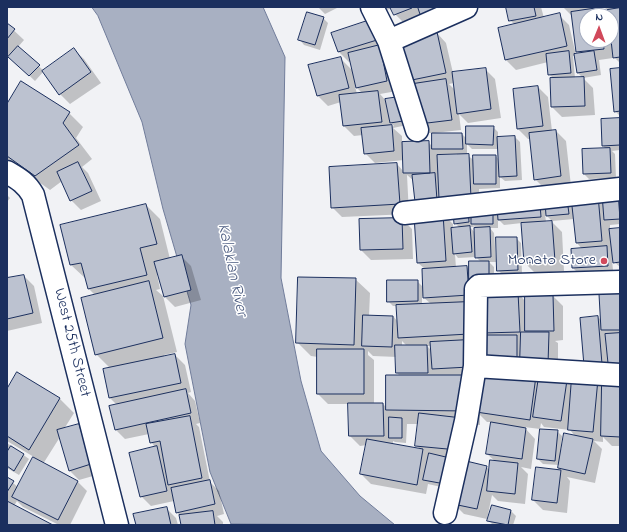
<!DOCTYPE html>
<html>
<head>
<meta charset="utf-8">
<style>
  body { margin:0 }
  #map { position:relative; width:627px; height:532px; overflow:hidden; background:#f1f2f5; font-family:"Indie Flower",sans-serif }
  canvas { display:block }
  .frame { position:absolute; inset:0; border:8px solid #1b2f5e; pointer-events:none }
  .north { position:absolute; left:579px; top:8px; width:40px; height:40px; box-sizing:border-box; background:#fff; border:1px solid #a4acbf; border-radius:50%; rotate:1deg; font-size:11px; font-weight:700; line-height:16px; text-align:center; color:#1b2f5e }
  .north::after { content:''; display:block; margin:auto; width:14px; height:18px; background:#d1495b; clip-path:polygon(50% 0,100% 100%,50% 72%,0 100%) }
</style>
</head>
<body>
<div id="map">
<canvas width="627" height="532"></canvas>
<div class="frame"></div>
<div class="north">N</div>
</div>
<script>
const context = document.querySelector('canvas').getContext('2d');
context.lineJoin = 'round';
function paint(path, color) { context.fillStyle = color; context.fill(path, 'evenodd'); }
function strokePath(path, color, width, dash) { context.strokeStyle = color; context.lineWidth = width; context.lineCap = dash ? 'butt' : 'round'; context.setLineDash(dash || []); context.stroke(path); }
function write(font, color, halo, rows, align = 'center') {
  context.font = font + ' "Indie Flower",sans-serif'; context.lineWidth = 3; context.setLineDash([]); context.textBaseline = 'middle'; context.strokeStyle = halo; context.fillStyle = color; for (const [text, x, y, turn = 0] of rows) {
    context.save(); context.translate(x, y); context.rotate((+turn || 0) * Math.PI / 180); context.textAlign = isNaN(turn) ? turn : align; if (halo) context.strokeText(text, 0, 0); context.fillText(text, 0, 0); context.restore();
  }
}
const water = new Path2D(`
  M92 7H263L285 57 281 278 301 381 321 451 360 496 395 525 231 524 210 472 185 344 191 305 163 209 142 122 98 16Z`);
paint(water, '#a8b0c2');
strokePath(water, '#707c9a', 1);
paint(new Path2D(`
  M318 7H339L325 14Z
  M377 7H447L405 24 395 14 392 8 382 12Z
  M507 7H541L544 18 559 15 569 25 576 55 580 54 577 51 573 17 563 7H602L603 14 605 16H587V40H611V16H608V10L603 7H620V63L613 56V58L599 60 601 75 583 78 593 88 595 115 562 117 552 107 554 79 549 74 548 62 516 70 506 60 499 29 515 25 510 20ZM573 56H575L578 73 583 78H575Z
  M323 18 328 23 320 50 304 45 300 40Z
  M370 21 397 91 380 94 407 125 393 128 402 136V143L428 142 433 147V133H429L419 123 408 80 437 33 446 43 453 73 485 69 495 79 501 118 468 123 459 114 461 130 434 133V134H462L467 139 493 127 498 132V138L515 137 520 142 522 180 505 181 500 177V188L479 189 480 208 540 205 547 211 546 202 620 196V224L610 225V230L620 229V267L612 260 613 270 578 273 573 268 582 249 577 243 574 219 552 221 545 214 546 222H552L562 232 564 271 535 273 525 263 522 223 504 225 498 219V228H490L494 233 496 262H489L494 267V286L484 333 518 293 526 302V296H553L563 306V340L555 341 558 343V373L572 386 597 380 603 387 620 384V446H612L603 437V442L594 441 602 449 595 483 567 477 570 481 567 513 543 510 533 500 537 468 562 471 559 468V465L543 464 538 459 557 431 562 436 561 449H562L575 436 570 430 544 427 541 423 540 429 524 427 535 439 531 469 521 467 528 474 525 504 498 501 492 495 487 519 464 514 454 504 486 467 490 470 495 461 487 454 492 422H487L480 415V425H467L450 489 428 484 426 494 371 484 361 474 367 445 360 446 350 436 349 404H328L318 394V357L311 356 297 342 355 279 370 293 369 316H393L398 322 397 306H393L388 301 417 281 423 287 425 269 418 263 443 214 453 224V229L460 228 455 223 453 209 442 205 407 175 409 214 342 217 332 207 397 164 404 172V160L375 163 365 153 363 135 354 136 344 126 341 102 328 106 318 96 309 66 340 58 352 70 351 61 349 62 339 52 332 33ZM454 83 455 90 449 84ZM355 86 363 94H357ZM390 122 394 126 391 127ZM467 144 472 149H499V160L496 156 475 161 467 155ZM438 154H457V155L438 156ZM473 225 477 229 475 233 470 227H474ZM455 254 458 258 476 257 481 262 470 270 467 267 456 268ZM422 296 431 304 422 305ZM402 341 407 346H402ZM427 346H431L432 351ZM368 351 373 356 397 357V373L400 376 387 408 383 404H374V360L368 355ZM407 424H419L416 445 421 450 393 445V441L395 442 406 443Z
  M7 24 24 40 18 47 44 71 74 50 84 59 101 83 70 104 60 94 44 71 35 81 10 57 7 59Z
  M620 69V116L615 111Z
  M538 87 548 97 552 131H556L566 141 571 186 545 189 535 179 530 139H528L518 129 514 89Z
  M7 105 69 113 83 127 76 138 92 159 82 167 88 173 101 201 81 210 71 200 62 181 50 190 7 159Z
  M620 119V150L612 151 615 154 616 178 589 179 584 174 606 149 603 146Z
  M7 195 10 198 7 202Z
  M146 205 160 219 170 259 181 256 191 266 201 300 175 307 165 297 159 274 157 275 160 289 156 290 163 296 177 352 164 355V357L175 355 185 365 191 392 188 393 195 401 200 423 196 424 199 427 210 482 219 491 224 514 217 516 223 522V525H182L180 516 177 512 174 501 151 506 141 496 156 448 151 442 149 434 125 439 115 429 117 405 110 398V368L96 354 95 295 89 289 86 279 71 265 61 226Z
  M402 219 412 229 413 259 371 260 361 250Z
  M516 238 521 243 522 274 503 275 498 270Z
  M24 276 34 286 42 323 7 331V279Z
  M620 294V382L595 375 598 317 601 320Z
  M18 373 60 399 74 413 64 429 79 425 89 435 100 474 79 480 69 470 60 437 43 464 78 482 87 491 70 525H59L23 507 17 501 14 506 51 525H7V478L18 487 34 457 7 441V391Z
  M7 443 29 459 19 475 7 468Z
  M166 508 176 518 178 525H137Z
  M511 511 516 516 513 525H493L489 521Z`), '#0003');
const building = new Path2D(`
  M390 7H412V8L394 15Z
  M418 7H445L422 19Z
  M506 7H534L536 16 509 21Z
  M598 8 599 16H587V40H603L604 49 576 52 571 12Z
  M620 8V57L613 58 611 40V16H607V10Z
  M307 12 324 17 315 45 298 40Z
  M560 13 567 46 505 60 498 28Z
  M370 20 377 40 338 52 331 33Z
  M7 23 15 29 7 39Z
  M437 32 446 73 407 81 399 40Z
  M380 45 387 81 356 88 348 53Z
  M18 46 40 65 29 76 8 57Z
  M74 48 91 72 59 95 42 71Z
  M569 51 571 73 548 75 546 54Z
  M594 51 597 70 577 73 574 54Z
  M341 57 349 88 317 96 308 65Z
  M486 68 491 109 457 114 452 72Z
  M620 68V111L614 112 610 69Z
  M584 77 585 106 551 107 550 78Z
  M446 79 452 120 419 124 413 84Z
  M21 81 70 112 63 123 79 145 35 176 7 156V104Z
  M538 86 543 126 517 129 513 89Z
  M378 91 382 122 343 126 339 95Z
  M399 97 403 121 390 123 385 99Z
  M620 118V145L602 146 601 119Z
  M392 125 394 151 364 154 361 128Z
  M466 126H494L493 145 466 144Z
  M556 130 561 176 534 180 529 133Z
  M432 133H462L463 149H432Z
  M515 136 517 176 499 177 497 137Z
  M429 141 430 173H403L402 142Z
  M610 148 611 173 583 174 582 149Z
  M469 154 471 198 439 199 437 155Z
  M473 155H496V184H474Z
  M78 162 92 191 70 201 57 172Z
  M397 163 400 204 331 208 329 167Z
  M435 173 437 200 415 202 412 175Z
  M618 192 620 219 604 220 602 194Z
  M598 195 602 241 576 243 571 197Z
  M567 199 569 214 546 216 545 201Z
  M146 204 157 244 140 248 147 275 88 289 81 263 70 265 60 225Z
  M540 204 541 217 498 220 497 207Z
  M493 206V224H471V207Z
  M468 208 469 222 454 224 453 210Z
  M443 213 446 261 417 263 414 215Z
  M402 218 403 249 360 250 359 219Z
  M552 221 555 261 524 263 521 223Z
  M470 226 472 252 453 254 451 228Z
  M490 227 491 257 475 258 474 228Z
  M620 228V262L613 263 609 229Z
  M496 237H517L518 270 497 271Z
  M607 246 608 266 572 268 571 249Z
  M182 255 191 290 164 297 154 262Z
  M469 261H489V282H469Z
  M467 266 469 295 423 298 422 269Z
  M24 275 33 313 7 319V278Z
  M298 277 356 278 354 345 296 343Z
  M387 280H418V301L387 302Z
  M149 281 163 338 95 355 81 298Z
  M518 292 520 332 483 333 481 294Z
  M620 293V330H601L599 294Z
  M525 295H553L554 331H525Z
  M468 302 469 334 398 338 396 305Z
  M363 315 393 316 392 347 362 346Z
  M598 316 602 364 584 366 580 318Z
  M521 332H549L548 364 520 363Z
  M620 333V372L609 373 605 334Z
  M478 335H517V363H478Z
  M468 340 469 367 432 369 430 342Z
  M395 345H427L428 373H396Z
  M317 349H364V394H317Z
  M175 354 181 383 109 398 103 369Z
  M482 368 536 376 530 420 476 412Z
  M17 372 60 398 29 450 7 436V389Z
  M386 375H467V411L386 410Z
  M539 376 567 380 561 421 533 417Z
  M572 377 598 379 593 432 568 430Z
  M602 383H620V437L601 436Z
  M186 389 191 413 115 430 109 406Z
  M348 403H383L384 436H349Z
  M419 413 462 418 458 450 415 446Z
  M190 416 202 478 168 485 160 441 150 443 146 424Z
  M389 417 402 418V438H389Z
  M491 422 526 428 522 459 486 454Z
  M79 424 91 464 69 471 57 430Z
  M540 429 558 430 555 461 537 459Z
  M564 433 593 439 585 474 558 468Z
  M367 439 423 449 417 485 360 474Z
  M11 446 24 454 14 471 7 466V452Z
  M157 446 167 491 140 497 129 453Z
  M429 453 450 458 445 484 423 480Z
  M33 457 78 481 58 520 12 497Z
  M462 460 487 466 477 509 453 504Z
  M490 460 518 463 515 494 487 491Z
  M536 467 561 470 557 503 532 500Z
  M7 477 14 481 7 492Z
  M210 480 215 504 176 513 171 488Z
  M7 501 53 525H9L7 524Z
  M492 505 511 510 508 525 487 521Z
  M167 507 171 525H136L133 514Z
  M213 511 215 525H181L179 515Z`);
paint(building, '#bcc2d0');
strokePath(building, '#1b2f5e', 1);
const minor = new Path2D(`
  M372 7 389 41 417 130
  M389 41 466 7
  M7 172C19 179 26 183 33 195L117 525
  M404 213 620 189
  M475 366 620 375
  M445 513 466 421 475 366 476 289 479 286 620 282`);
strokePath(minor, '#1b2f5e', 25);
strokePath(minor, '#fff', 22);
for (const [x, y, r, color] of [
  [604,261,4,"#d1495b"]
]) { const dot = new Path2D(); dot.arc(x, y, r, 0, 2 * Math.PI); context.fillStyle = color; context.fill(dot); strokePath(dot, '#fff', 1.5); }
write('16px', '#1b2f5e', '#fff', [
  ["Monato Store",596,261]
], 'right');
write('16px', '#1b2f5e', '#fff', [
  ["West 25th Street",71,343,76]
]);
write('italic 17px', '#4c5c81', '#fff', [
  ["Kalaklan River",231,270,78]
]);
</script>
</body>
</html>
